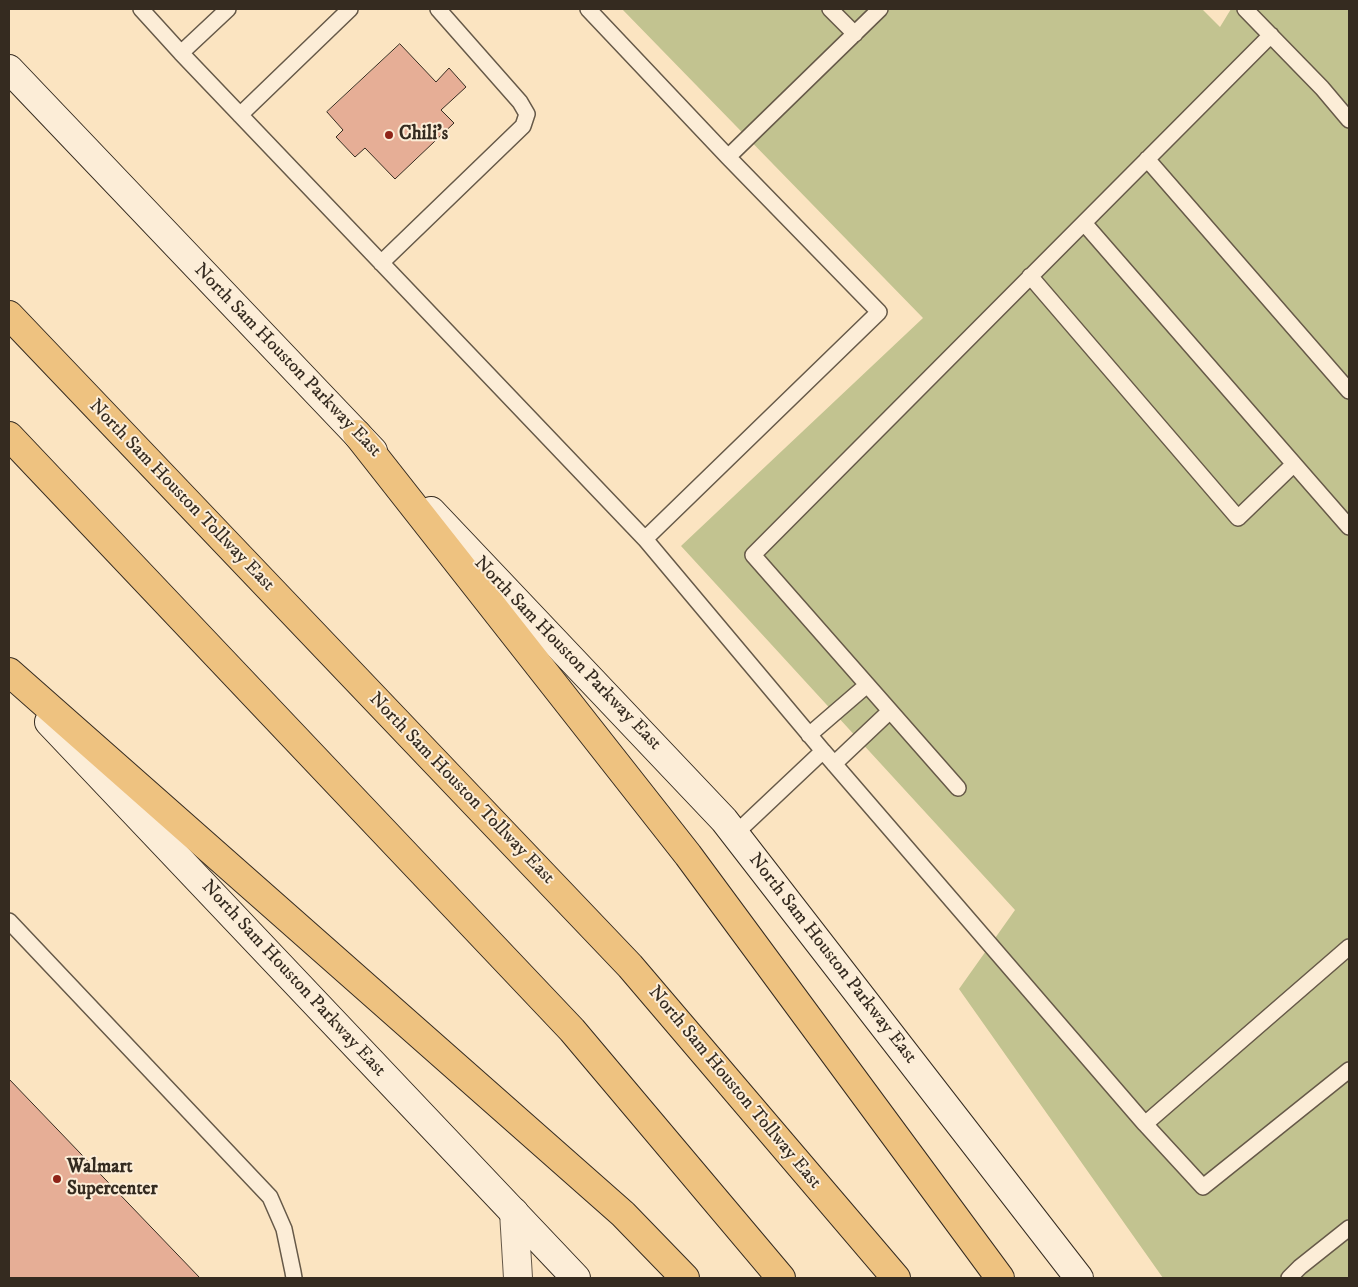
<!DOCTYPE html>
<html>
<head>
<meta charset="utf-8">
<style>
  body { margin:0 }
  #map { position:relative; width:1358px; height:1287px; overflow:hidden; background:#fbe4c1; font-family:"IM FELL DW Pica",serif }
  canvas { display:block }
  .frame { position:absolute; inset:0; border:10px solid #352b20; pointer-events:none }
</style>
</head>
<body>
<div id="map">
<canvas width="1358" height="1287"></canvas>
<div class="frame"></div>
</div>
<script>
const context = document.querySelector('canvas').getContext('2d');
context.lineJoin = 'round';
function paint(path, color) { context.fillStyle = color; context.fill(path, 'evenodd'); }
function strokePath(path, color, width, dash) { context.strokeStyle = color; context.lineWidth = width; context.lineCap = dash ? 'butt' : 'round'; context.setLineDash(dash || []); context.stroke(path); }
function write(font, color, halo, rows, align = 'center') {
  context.font = font + ' "IM FELL DW Pica",serif'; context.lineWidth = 4; context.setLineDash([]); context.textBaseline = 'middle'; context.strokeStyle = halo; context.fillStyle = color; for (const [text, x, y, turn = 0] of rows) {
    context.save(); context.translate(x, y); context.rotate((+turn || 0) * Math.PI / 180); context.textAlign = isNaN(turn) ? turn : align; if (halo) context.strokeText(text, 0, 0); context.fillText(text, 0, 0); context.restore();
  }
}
paint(new Path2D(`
  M622 9H1202L1220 27 1231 9H1349V1278H1163L959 989 1015 910 681 546 923 318Z`), '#c2c390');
const building = new Path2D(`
  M400 44 436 82 449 68 466 87 441 110 454 123 395 179 365 148 355 157 336 137 343 130 327 112Z
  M9 1079 200 1278H9Z`);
paint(building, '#e6ae96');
strokePath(building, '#352b20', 1);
const service = new Path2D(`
  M141 9 181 53 645 539 823 751 735 834
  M588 9 728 157 879 312 645 539
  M830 9 855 34
  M1245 9 1322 88 1349 120
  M181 53 228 9
  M240 115 350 9
  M728 157 880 9
  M1147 159 1349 391
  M381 263 523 126 527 114 520 102 438 9
  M1030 276 1238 518 1294 464 1084 223
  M1294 464 1349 527
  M809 735 867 685
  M823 751 1145 1124 1203 1187 1349 1070
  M834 764 890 711
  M958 788 753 555 1271 35
  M9 921 270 1197 284 1229 293 1272 294 1278
  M1145 1124 1349 947
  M1289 1278 1300 1267 1349 1228`);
const tertiary = new Path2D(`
  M514 1212 518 1278`);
const secondary = new Path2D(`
  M9 69 373 451
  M431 511 724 820 1079 1278
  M49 722 576 1278`);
const motorway = new Path2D(`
  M9 315 630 966 896 1278
  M357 434 688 855 1000 1278
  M9 436 572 1030 781 1278
  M9 672 623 1214 685 1278`);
strokePath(service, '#665948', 18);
strokePath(tertiary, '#665948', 30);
strokePath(secondary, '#352b20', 30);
strokePath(motorway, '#352b20', 30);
strokePath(service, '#fcedd7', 15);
strokePath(tertiary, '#fcedd7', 28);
strokePath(secondary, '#fcedd7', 28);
strokePath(motorway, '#eec280', 28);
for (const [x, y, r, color] of [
  [389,135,5,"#8f2418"],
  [57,1179,5,"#8f2418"]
]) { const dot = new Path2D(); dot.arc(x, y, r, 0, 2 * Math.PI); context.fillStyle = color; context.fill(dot); strokePath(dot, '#fcedd7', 2); }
write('bold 19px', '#352b20', '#fcedd7', [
  ["Chili's",399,135],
  ["Walmart",67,1168],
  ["Supercenter",67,1190]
], 'left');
write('19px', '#352b20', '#fcedd7', [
  ["North Sam Houston Parkway East",287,361,46],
  ["North Sam Houston Tollway East",181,496,46],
  ["North Sam Houston Parkway East",567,654,46],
  ["North Sam Houston Tollway East",461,789,46],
  ["North Sam Houston Parkway East",832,959,52],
  ["North Sam Houston Parkway East",293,979,47],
  ["North Sam Houston Tollway East",734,1088,50]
]);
</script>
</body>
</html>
